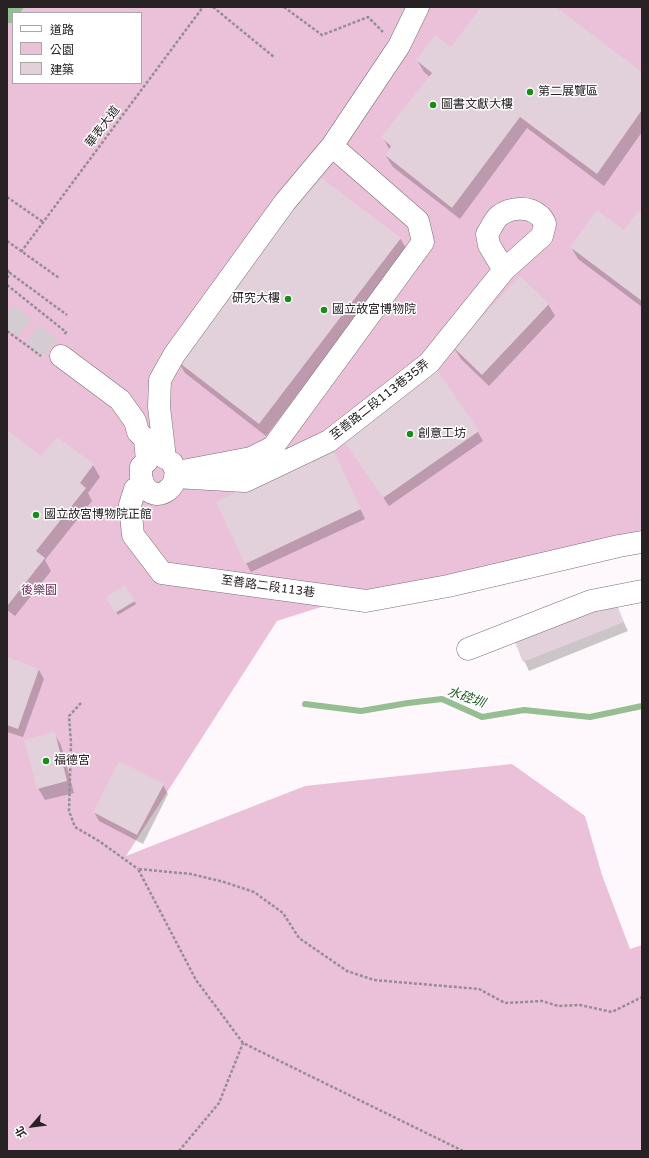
<!DOCTYPE html>
<html>
<head>
<meta charset="utf-8">
<style>
  body { margin:0 }
  #map { position:relative; width:649px; height:1158px; overflow:hidden; background:#fef7fb; font-family:"Varela Round","Noto Sans TC",sans-serif }
  canvas { display:block }
  .frame { position:absolute; inset:0; border:8px solid #282225; pointer-events:none }
  .legend { position:absolute; left:12px; top:12px; width:130px; height:72px; box-sizing:border-box; background:#fff; border:1px solid #a9a7a8; margin:0; padding:5px 7px; list-style:none; font-size:12px; color:#282225 }
  .legend li { display:flex; align-items:center; gap:8px; height:20px }
  .legend b { width:20px; border:1px solid #a9a7a8 }
  .north { position:absolute; left:12px; top:1106px; width:40px; height:40px; -webkit-text-stroke:3px #fff; paint-order:stroke; rotate:242deg; font-size:11px; font-weight:700; line-height:16px; text-align:center; color:#282225 }
  .north::after { content:''; display:block; margin:auto; width:14px; height:18px; background:#282225; clip-path:polygon(50% 0,100% 100%,50% 72%,0 100%) }
</style>
</head>
<body>
<div id="map">
<canvas width="649" height="1158"></canvas>
<div class="frame"></div>
<ul class="legend">
<li><b style="height:5px;background:#fff"></b>道路</li>
<li><b style="height:11px;background:#ebc0d9"></b>公園</li>
<li><b style="height:11px;background:#e2d1db"></b>建築</li>
</ul>
<div class="north">北</div>
</div>
<script>
const context = document.querySelector('canvas').getContext('2d');
context.lineJoin = 'round';
function paint(path, color) { context.fillStyle = color; context.fill(path, 'evenodd'); }
function strokePath(path, color, width, dash) { context.strokeStyle = color; context.lineWidth = width; context.lineCap = dash ? 'butt' : 'round'; context.setLineDash(dash || []); context.stroke(path); }
function write(font, color, halo, rows, align = 'center') {
  context.font = font + ' "Varela Round","Noto Sans TC",sans-serif'; context.lineWidth = 3; context.setLineDash([]); context.textBaseline = 'middle'; context.strokeStyle = halo; context.fillStyle = color; for (const [text, x, y, turn = 0] of rows) {
    context.save(); context.translate(x, y); context.rotate((+turn || 0) * Math.PI / 180); context.textAlign = isNaN(turn) ? turn : align; if (halo) context.strokeText(text, 0, 0); context.fillText(text, 0, 0); context.restore();
  }
}
paint(new Path2D(`
  M7 7H642V537L368 592 277 621 126 856 305 786 512 764 585 816 602 875 630 949 642 945V1151H7ZM13 13H141V83H13Z`), '#ebc0d9');
paint(new Path2D(`
  M7 7H24L20 13H13L12 23H7Z`), '#95be92');
paint(new Path2D(`
  M482 7H554L642 73V132L604 186 527 128 460 219 393 167 386 156 389 149 383 137 430 77 424 72 417 60 451 49Z
  M642 215V307L578 259 571 247 624 231Z
  M400 238 407 250 266 436 185 373 178 361Z
  M548 304 555 316 489 386 461 359 454 348Z
  M7 432 41 458 93 465 100 477 88 493 92 501 45 560 51 571 15 616 7 610Z
  M478 432 483 441 389 506 348 446Z
  M332 448 365 519 251 572 246 563Z
  M125 586 136 604 118 615 107 597Z
  M614 601 628 631 529 671 515 641Z
  M7 658 39 670 44 679 23 737 7 732Z
  M54 733 61 745 74 793 45 800 38 788Z
  M163 785 168 794 143 844 99 821 94 812Z`), '#0003');
strokePath(new Path2D(`
  M305 704 361 711 408 703 442 699 482 717 524 710 590 717 642 706`), '#95be92', 6);
paint(new Path2D(`
  M481 7H556L642 72V110L597 174 520 117 452 208 385 155 391 146 381 137 432 73 416 60 435 35 451 47Z
  M316 174 401 238 259 424 177 361Z
  M597 210 624 230 638 211 642 214V301L570 247Z
  M520 276 549 304 482 375 453 347Z
  M437 370 479 431 383 498 341 437Z
  M7 430 41 456 57 437 94 464 80 483 86 488 36 551 45 558 8 605 7 604Z
  M332 447 361 509 245 564 216 502Z
  M125 585 135 601 115 613 106 597Z
  M615 600 624 622 523 662 514 640Z
  M7 657 39 669 18 729 7 725Z
  M55 732 67 781 37 789 24 740Z
  M119 761 164 784 137 835 93 812Z`), '#e2d1db');
strokePath(new Path2D(`
  M7 314 61 356`), '#d3ccd0', 22, [22, 11]);
const minor = new Path2D(`
  M61 356 120 400 135 421 138 432 145 439 147 461 141 467V477L144 485 135 489 130 505 133 535 162 573 366 601 448 586 619 546 642 542
  M165 458 159 407 160 380 174 355 285 202 332 146 399 46 418 7
  M188 470 251 458 273 447 423 242 418 221 332 146
  M175 477 245 481 329 441 429 363 504 270 542 236 545 224C544 221 542 218 540 216 529 206 510 207 499 216 494 220 491 229 487 234L489 245 504 270
  M144 485C156 507 186 484 172 463
  M468 649 591 601 642 591`);
strokePath(minor, '#7d6e76', 23);
strokePath(new Path2D(`
  M213 7 274 57
  M284 7 322 35 368 17 383 32
  M7 197 43 222
  M7 241 59 278
  M21 252 203 7
  M7 270 10 273
  M7 278 10 273 67 315
  M7 285 66 332 64 335
  M7 331 41 356
  M81 703 69 716 71 743 69 811 75 827 99 841 138 869
  M179 1151 219 1103 243 1043
  M463 1151 243 1043 196 980 138 869 191 874 224 882 254 892 283 913 299 938 347 971 374 980 479 989 505 1003 542 1001 558 1006 580 1005 612 1012 642 997`), '#948e91', 2.5, [3, 2]);
strokePath(minor, '#fff', 22);
for (const [x, y, r, color] of [
  [530,92,4,"#178e19"],
  [433,105,4,"#178e19"],
  [288,299,4,"#178e19"],
  [324,310,4,"#178e19"],
  [410,434,4,"#178e19"],
  [36,515,4,"#178e19"],
  [46,761,4,"#178e19"]
]) { const dot = new Path2D(); dot.arc(x, y, r, 0, 2 * Math.PI); context.fillStyle = color; context.fill(dot); strokePath(dot, '#fff', 1.5); }
write('12px', '#282225', '#fff', [
  ["第二展覽區",538,92],
  ["圖書文獻大樓",441,105],
  ["研究大樓",280,299,"right"],
  ["國立故宮博物院",332,310],
  ["創意工坊",418,434],
  ["國立故宮博物院正館",44,515],
  ["福德宮",54,761]
], 'left');
write('12px', '#282225', '#fff', [
  ["華表大道",103,127,-53],
  ["至善路二段113巷35弄",380,400,-38],
  ["至善路二段113巷",268,587,8]
]);
write('12px', '#6d2e58', '#fff', [
  ["後樂園",39,591]
]);
write('italic 13px', '#255c23', '#fff', [
  ["水硿圳",466,698,19]
]);
</script>
</body>
</html>
